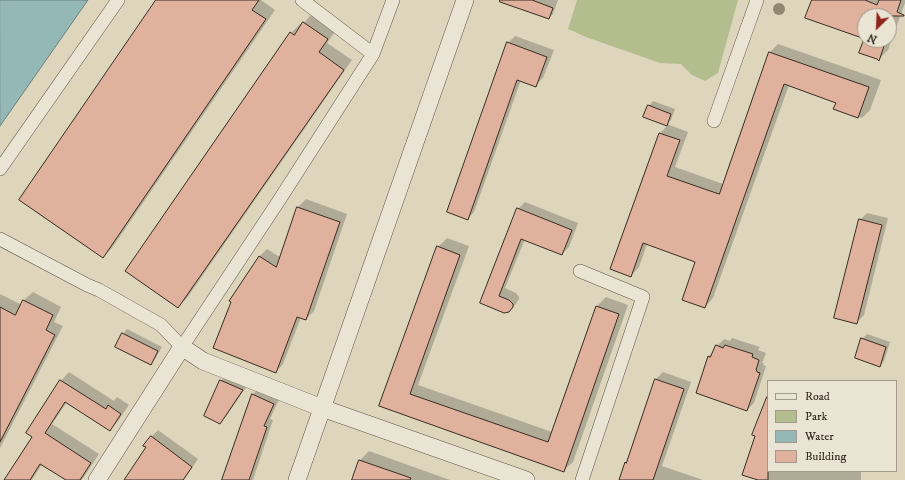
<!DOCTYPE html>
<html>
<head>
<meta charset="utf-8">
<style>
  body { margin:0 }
  #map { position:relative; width:905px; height:480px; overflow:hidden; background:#ddd6bc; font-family:"IM FELL DW Pica",serif }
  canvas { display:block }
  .legend { position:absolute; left:767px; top:380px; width:130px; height:92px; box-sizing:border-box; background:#e9e4d3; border:1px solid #a29a8d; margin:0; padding:5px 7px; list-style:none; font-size:12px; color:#382b23 }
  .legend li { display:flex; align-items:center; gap:8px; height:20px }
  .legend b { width:20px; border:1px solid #a29a8d }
  .north { position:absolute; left:857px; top:8px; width:40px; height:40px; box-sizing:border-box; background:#e9e4d3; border:1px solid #a29a8d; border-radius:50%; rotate:204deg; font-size:11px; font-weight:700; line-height:16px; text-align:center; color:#382b23 }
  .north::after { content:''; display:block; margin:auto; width:14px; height:18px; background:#8f2418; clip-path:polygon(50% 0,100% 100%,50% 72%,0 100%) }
</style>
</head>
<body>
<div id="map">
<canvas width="905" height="480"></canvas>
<ul class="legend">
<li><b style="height:5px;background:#e9e4d3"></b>Road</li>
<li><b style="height:11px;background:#b4bd8e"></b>Park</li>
<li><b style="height:11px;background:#93b8b5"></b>Water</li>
<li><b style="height:11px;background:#e0b19c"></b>Building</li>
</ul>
<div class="north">N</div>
</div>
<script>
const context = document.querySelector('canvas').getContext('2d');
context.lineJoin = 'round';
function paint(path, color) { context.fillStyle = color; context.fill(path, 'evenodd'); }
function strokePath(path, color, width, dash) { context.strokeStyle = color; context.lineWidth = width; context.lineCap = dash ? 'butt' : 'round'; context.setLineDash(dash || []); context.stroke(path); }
paint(new Path2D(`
  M577 0H738L718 73 705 81 692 75 681 64 660 63 586 37 568 29Z`), '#b4bd8e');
const water = new Path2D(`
  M0 0H88L0 126Z`);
paint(water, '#93b8b5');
strokePath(water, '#6f807b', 1);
paint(new Path2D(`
  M157 0H261L275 10 112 248 103 257Z
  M520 0H558L553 14 549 18Z
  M813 0H905V3L888 50 879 59 865 40H889V16H865V38Z
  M312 14 336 30 327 43 352 60 187 298 178 307 291 33 300 24 302 25Z
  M515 36 554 50 543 78 536 85 521 80 474 212 467 219 508 43Z
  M778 44 881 80 870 110 862 118 835 109 837 102 789 85 713 298 705 307 696 261 647 244 639 267 631 276 611 269 660 133 668 125 645 117 649 106 653 101 675 109 671 120 667 124 688 132 675 167 723 184 770 52Z
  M306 199 347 214 314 311 306 319 301 317 283 364 276 372 259 257 267 249 280 257 298 207Z
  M525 202 578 223 569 247 562 254 525 239 505 288 516 293 519 297V299L516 304 509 311 481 303 518 209Z
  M867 213 888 218 864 315 857 322 860 220Z
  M447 238 469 246 418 385 552 432 597 306 606 297 628 305 573 462 563 471 380 406 438 247Z
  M33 292 61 307 54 322 63 326 0 448V294L22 305 24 300Z
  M127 329 162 347 155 359 150 364 123 334Z
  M867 334 890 342 884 361 880 366 862 339Z
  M732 338 760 347 758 350 766 353 762 363H764L763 365 766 366 754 403 747 410 697 393 709 356 714 351 717 346 724 339 730 341Z
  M69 372 114 401 117 397 129 405 118 421 110 430 67 402 52 424 99 454 84 477 81 480H68L42 464 32 480H5L33 437 61 381Z
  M663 372 691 382 662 466 703 480H620L656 379Z
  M228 374 249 383 227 415 220 422 221 381Z
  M259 388 280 397 270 419 273 420 253 480H223L252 395Z
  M768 404V471H861V480H761Z
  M158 430 198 459 184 480H125L147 447 151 437Z
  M369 451 450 480H353L360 460Z`), '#0003');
const building = new Path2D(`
  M156 0H259L252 10 266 19 103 258 19 200Z
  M500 0H532L553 8 549 19 500 2Z
  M812 0H865L877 5 879 0H901L897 12 904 15V16H865V39L805 18Z
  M303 22 328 39 319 52 344 70 178 308 125 271 290 32 294 35Z
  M864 40H886L879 61 877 59 859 53Z
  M507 42 547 57 536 87 517 80 468 220 447 212Z
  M769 52 869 87 858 118 833 109 836 103 784 84 705 308 682 300 695 262 643 243 631 277 610 269 659 133 680 140 667 176 719 194Z
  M648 105 671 114 667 126 643 117Z
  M297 207 340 222 306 320 297 317 276 373 213 348 231 302 229 301 259 256 276 267Z
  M517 208 572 230 562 255 521 239 499 296 509 300 513 304V307L509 312 504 313 480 303Z
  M859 219 882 225 857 324 834 318Z
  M437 246 460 255 410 394 548 442 596 306 619 314 564 472 379 406Z
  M23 300 53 315 46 330 55 335 0 442V307L15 315Z
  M122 333 158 351 151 365 115 347Z
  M861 338 886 347 880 367 855 358Z
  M716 345 723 348 725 345 753 354 752 357 759 360 756 370 757 371V372L760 373 747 411 696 393 708 356 710 357Z
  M655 379 684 389 653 480H619L625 462 626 463Z
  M60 380 106 409 108 405 121 414 110 431 65 402 45 433 91 463 80 480H66L40 464 30 480H4L32 437 26 433Z
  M220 380 243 390 220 424 204 416Z
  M252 394 274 404 264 426 267 427 249 480H222Z
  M767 397 768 398V480H758L742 475 755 436 752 435Z
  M151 436 192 467 183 480H124L146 447 143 446Z
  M359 460 411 478 410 480H352Z`);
paint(building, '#e0b19c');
strokePath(building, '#382b23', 1);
const minor = new Path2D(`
  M302 0 373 54
  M714 121 757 0
  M0 169 118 0
  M0 239 87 285 99 290 161 325 182 347 278 202 373 54 393 0
  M580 271 643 297 582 480`);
const tertiary = new Path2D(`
  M97 480 182 347 203 361 322 408 526 480
  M297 480 465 0`);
strokePath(minor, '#615649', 14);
strokePath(tertiary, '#615649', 18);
strokePath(minor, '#e9e4d3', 13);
strokePath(tertiary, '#e9e4d3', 17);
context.fillStyle = '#908873';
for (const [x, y] of [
  [779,9]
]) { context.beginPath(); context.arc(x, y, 6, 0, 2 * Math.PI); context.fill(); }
</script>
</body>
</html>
